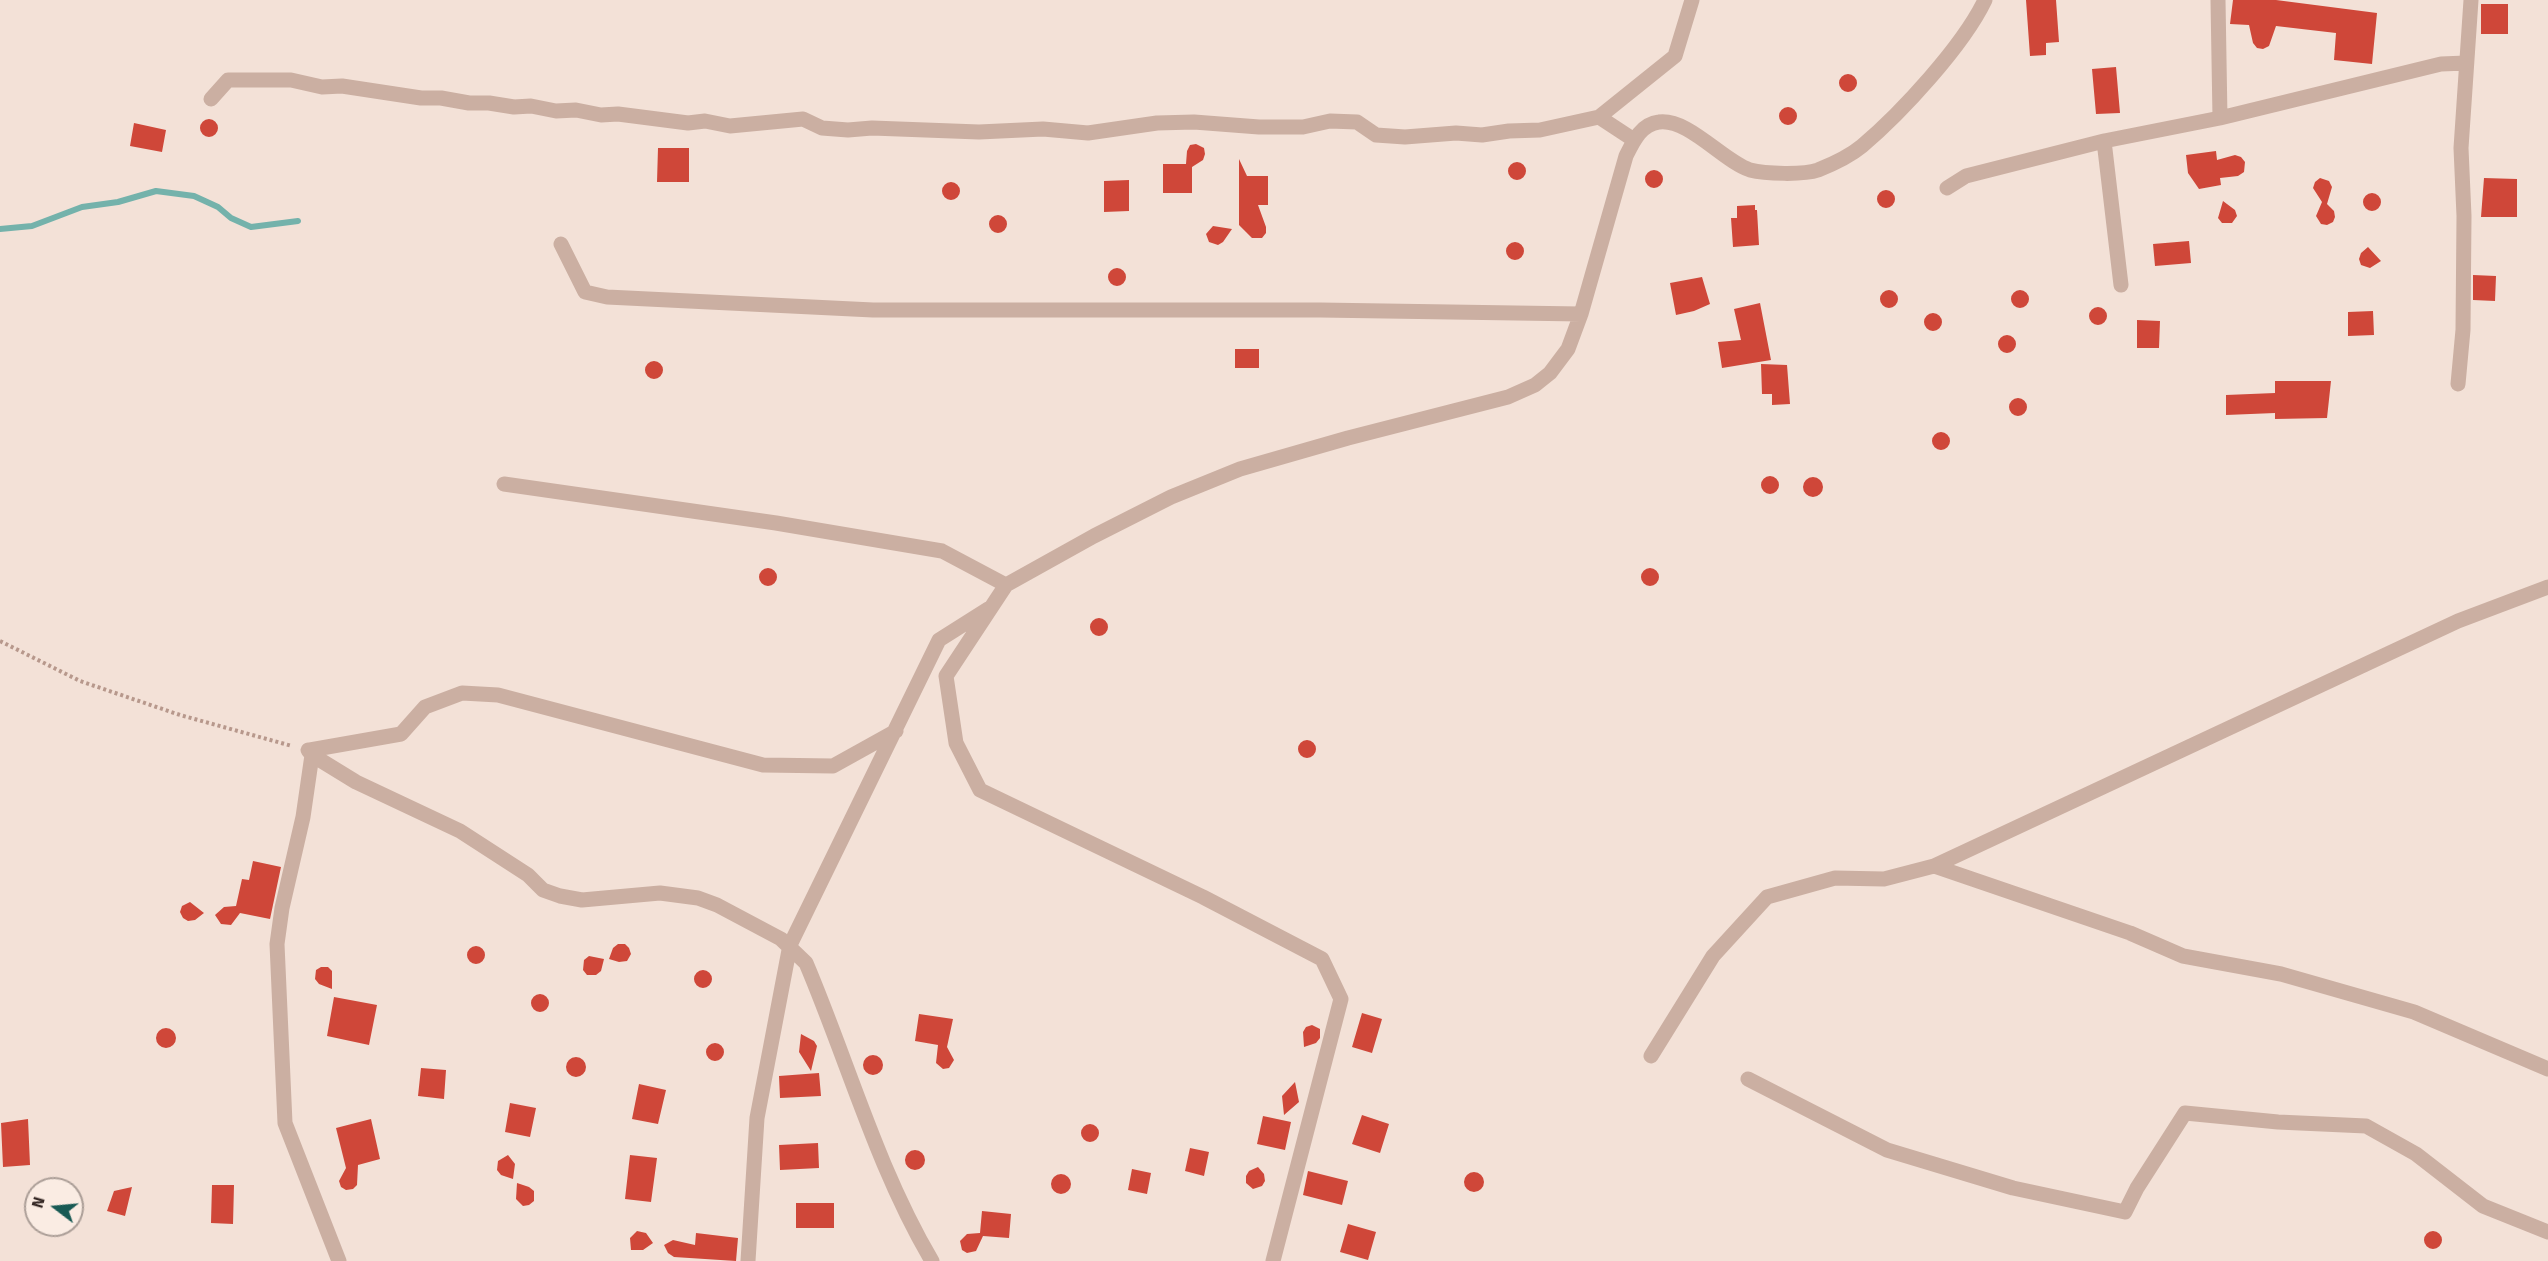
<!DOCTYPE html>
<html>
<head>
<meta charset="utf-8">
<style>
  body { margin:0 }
  #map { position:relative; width:2548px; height:1261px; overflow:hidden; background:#f3e1d7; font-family:"Fira Sans",sans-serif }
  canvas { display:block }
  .north { position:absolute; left:24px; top:1177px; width:60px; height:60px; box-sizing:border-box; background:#faece3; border:2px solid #ab9e97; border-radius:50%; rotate:286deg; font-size:16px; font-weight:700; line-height:24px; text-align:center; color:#352825 }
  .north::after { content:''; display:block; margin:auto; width:21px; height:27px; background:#185a54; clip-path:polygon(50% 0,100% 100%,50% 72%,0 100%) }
</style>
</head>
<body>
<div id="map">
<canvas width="2548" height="1261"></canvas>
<div class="north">N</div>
</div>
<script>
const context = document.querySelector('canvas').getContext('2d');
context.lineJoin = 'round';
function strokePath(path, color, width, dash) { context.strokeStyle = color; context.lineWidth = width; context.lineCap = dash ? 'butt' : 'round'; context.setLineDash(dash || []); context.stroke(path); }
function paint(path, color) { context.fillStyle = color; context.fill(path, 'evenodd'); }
strokePath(new Path2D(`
  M0 229 32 226 82 207 118 202 156 191 194 196 218 207 231 218 251 227 298 221`), '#74b2ab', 6);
paint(new Path2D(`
  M2026 0H2056L2059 42 2046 43V55L2030 56Z
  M2233 0H2276L2377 13 2372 64 2334 60 2336 33 2276 26 2269 46 2263 49 2257 48 2253 43 2249 25 2230 24Z
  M2481 4H2508V34H2481Z
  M2116 67 2120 113 2096 114 2092 69Z
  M1839 83a9 9 0 1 1 18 0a9 9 0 1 1-18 0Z
  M1779 116a9 9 0 1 1 18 0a9 9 0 1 1-18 0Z
  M200 128a9 9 0 1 1 18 0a9 9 0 1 1-18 0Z
  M134 123 166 130 162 152 130 146Z
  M1196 144 1204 148 1205 154 1203 160 1192 167V193H1163V164H1186L1187 151 1190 145Z
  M658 148H689V182H657Z
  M2216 151 2217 160 2235 155 2241 157 2245 162 2244 172 2238 176 2220 178 2221 185 2199 189 2188 173 2186 155Z
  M1239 159 1247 176H1268V205H1258L1266 227V233L1262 238H1252L1239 225Z
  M1508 171a9 9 0 1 1 18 0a9 9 0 1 1-18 0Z
  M1645 179a9 9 0 1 1 18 0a9 9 0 1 1-18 0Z
  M2320 178 2329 181 2332 187 2327 204 2334 211 2335 217 2333 222 2327 225 2321 224 2316 216 2322 202 2313 188 2315 182Z
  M2484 178 2517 179V217H2481Z
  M1129 180V211L1104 212V181Z
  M942 191a9 9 0 1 1 18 0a9 9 0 1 1-18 0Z
  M1877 199a9 9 0 1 1 18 0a9 9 0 1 1-18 0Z
  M2363 202a9 9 0 1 1 18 0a9 9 0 1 1-18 0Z
  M2223 201 2235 210 2237 216 2232 223H2222L2218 218Z
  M1755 205V210H1757L1759 245 1733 247 1731 218H1737V206Z
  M989 224a9 9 0 1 1 18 0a9 9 0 1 1-18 0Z
  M1213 226 1232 229 1223 242 1218 245 1209 242 1206 234Z
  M2189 241 2191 263 2155 266 2153 244Z
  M1506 251a9 9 0 1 1 18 0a9 9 0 1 1-18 0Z
  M2368 247 2381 261 2370 268 2361 265 2359 259 2361 253Z
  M1108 277a9 9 0 1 1 18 0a9 9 0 1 1-18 0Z
  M2473 275 2496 276 2495 301 2473 300Z
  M1702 277 1710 304 1694 311 1676 315 1670 283Z
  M1880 299a9 9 0 1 1 18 0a9 9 0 1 1-18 0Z
  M2011 299a9 9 0 1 1 18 0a9 9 0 1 1-18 0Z
  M1760 303 1771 360 1722 368 1718 342 1741 340 1734 309Z
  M2089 316a9 9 0 1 1 18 0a9 9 0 1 1-18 0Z
  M2373 311 2374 335 2348 336V312Z
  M1924 322a9 9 0 1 1 18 0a9 9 0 1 1-18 0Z
  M2137 320 2160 321 2159 348H2137Z
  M1998 344a9 9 0 1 1 18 0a9 9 0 1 1-18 0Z
  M1235 349H1259V368H1235Z
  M645 370a9 9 0 1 1 18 0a9 9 0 1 1-18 0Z
  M1761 364 1787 365 1790 404 1772 405V394H1762Z
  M2275 381H2331L2327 418 2275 419V413L2226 415V395L2275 393Z
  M2009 407a9 9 0 1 1 18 0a9 9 0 1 1-18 0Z
  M1932 441a9 9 0 1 1 18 0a9 9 0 1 1-18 0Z
  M1761 485a9 9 0 1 1 18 0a9 9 0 1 1-18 0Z
  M1803 487a10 10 0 1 1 20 0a10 10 0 1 1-20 0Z
  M1641 577a9 9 0 1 1 18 0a9 9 0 1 1-18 0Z
  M759 577a9 9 0 1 1 18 0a9 9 0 1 1-18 0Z
  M1090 627a9 9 0 1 1 18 0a9 9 0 1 1-18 0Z
  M1298 749a9 9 0 1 1 18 0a9 9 0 1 1-18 0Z
  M253 861 281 867 270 919 240 913 231 925 221 924 215 915 224 907 236 906 242 879 249 880Z
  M190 902 204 913 195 920 188 921 183 918 180 912 182 906Z
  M618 944H625L629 948 631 954 627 961 619 962 609 959 613 948Z
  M467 955a9 9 0 1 1 18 0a9 9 0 1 1-18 0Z
  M589 956 604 959 601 971 596 975H587L583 970 584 960Z
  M321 967H328L332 971V989L319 984 315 979 316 970Z
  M694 979a9 9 0 1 1 18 0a9 9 0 1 1-18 0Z
  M531 1003a9 9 0 1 1 18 0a9 9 0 1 1-18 0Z
  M334 997 377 1005 369 1045 327 1036Z
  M1362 1013 1382 1019 1372 1053 1352 1047Z
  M919 1014 953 1019 947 1047 954 1060 949 1068 943 1069 936 1063 938 1045 915 1041Z
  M1312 1025 1320 1029V1038L1316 1043 1304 1047 1303 1032 1306 1027Z
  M156 1038a10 10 0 1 1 20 0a10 10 0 1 1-20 0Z
  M801 1034 814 1041 817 1046 811 1071 799 1052Z
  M706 1052a9 9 0 1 1 18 0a9 9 0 1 1-18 0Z
  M863 1065a10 10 0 1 1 20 0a10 10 0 1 1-20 0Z
  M566 1067a10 10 0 1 1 20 0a10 10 0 1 1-20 0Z
  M421 1068 446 1070 444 1099 418 1096Z
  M819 1073 821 1096 780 1098 779 1076Z
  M1295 1082 1299 1102 1284 1115 1282 1096Z
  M639 1084 666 1090 658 1124 632 1119Z
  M510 1103 536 1108 530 1137 505 1132Z
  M1362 1115 1389 1124 1380 1153 1352 1144Z
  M1263 1116 1291 1122 1285 1150 1257 1144Z
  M28 1119 30 1165 3 1167 1 1123Z
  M371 1119 380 1159 358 1165 357 1185 353 1189 346 1190 341 1187 339 1181 346 1168 336 1128Z
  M1081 1133a9 9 0 1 1 18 0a9 9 0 1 1-18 0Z
  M818 1143 819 1168 780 1170 779 1145Z
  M1190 1148 1209 1152 1204 1176 1185 1171Z
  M905 1160a10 10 0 1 1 20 0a10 10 0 1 1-20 0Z
  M508 1155 515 1164 513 1179 501 1175 497 1170 498 1161Z
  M630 1155 657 1158 651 1202 625 1199Z
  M1258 1167 1264 1174 1265 1181 1262 1186 1253 1189 1246 1183V1176L1249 1171Z
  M1132 1169 1151 1173 1147 1194 1128 1190Z
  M1308 1171 1348 1181 1342 1205 1303 1195Z
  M1464 1182a10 10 0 1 1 20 0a10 10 0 1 1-20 0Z
  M1051 1184a10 10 0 1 1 20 0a10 10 0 1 1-20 0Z
  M517 1183 529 1187 534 1191V1201L529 1205 523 1206 516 1199Z
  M212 1185H234L233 1224 211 1223Z
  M132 1187 125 1216 107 1211 114 1191Z
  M796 1203H834V1228H796Z
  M982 1211 1011 1214 1009 1238 983 1236 976 1251 967 1253 962 1250 960 1241 967 1234 980 1233Z
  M1348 1224 1376 1232 1368 1260 1340 1252Z
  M2424 1240a9 9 0 1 1 18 0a9 9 0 1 1-18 0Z
  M637 1231 646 1233 653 1243 643 1250H631L630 1238Z
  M696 1233 738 1238 736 1261 674 1257 668 1253 664 1245 673 1240 695 1245Z`), '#cf4739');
strokePath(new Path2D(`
  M0 641 80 681 180 715 292 746`), '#b7988c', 4, [3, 3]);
strokePath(new Path2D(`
  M2218 0 2220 118
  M211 99 228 80H291L322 87 342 86 421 98H441L469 103H489L514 107 531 106 556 111 576 110 601 115 618 114 688 123 705 121 730 126 803 119 822 128 848 130 872 128 979 132 1043 129 1088 133 1157 123 1194 122 1259 127H1303L1330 121 1357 122 1376 135 1405 137 1456 133 1482 135 1509 131 1540 130 1599 117 1634 140
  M1599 117 1675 56 1692 0
  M2104 141 2121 285
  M1947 188 1966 176 2104 141 2220 118 2441 64 2466 63
  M561 244 585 292 607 297 873 310H1320L1581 314
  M2458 384 2463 330 2464 216 2461 148 2471 0
  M504 484 776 523 942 551 1006 585
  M308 750 312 755 303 817 282 908 277 944 285 1123 339 1261
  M310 750 401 734 425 707 462 693 498 695 763 765 833 766 896 731
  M312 755 356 782 460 831 528 875 543 890 560 896 582 900 660 893 698 898 717 905 781 939 806 963C848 1062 877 1168 932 1261
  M1934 866 2458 621 2548 587
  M1651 1056 1713 956 1767 897 1835 878 1884 879 1934 866 2130 933 2183 956 2281 974 2414 1012 2548 1069
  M1748 1079 1887 1150 2013 1188 2125 1212 2137 1188 2185 1113 2278 1122 2366 1126 2416 1154 2483 1206 2548 1232
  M748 1261 757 1118 790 945 939 640 988 609
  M1273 1261 1341 999 1322 959 1203 897 980 790 956 743 946 676 1006 585 1094 536 1171 497 1240 469 1348 438 1508 397 1535 385 1550 373 1568 349 1581 314 1626 156C1633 142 1641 124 1659 122 1688 118 1723 161 1750 170 1765 174 1804 175 1818 170 1833 164 1850 156 1862 146 1901 113 1963 46 1985 0`), '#cbafa2', 15);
</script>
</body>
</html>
